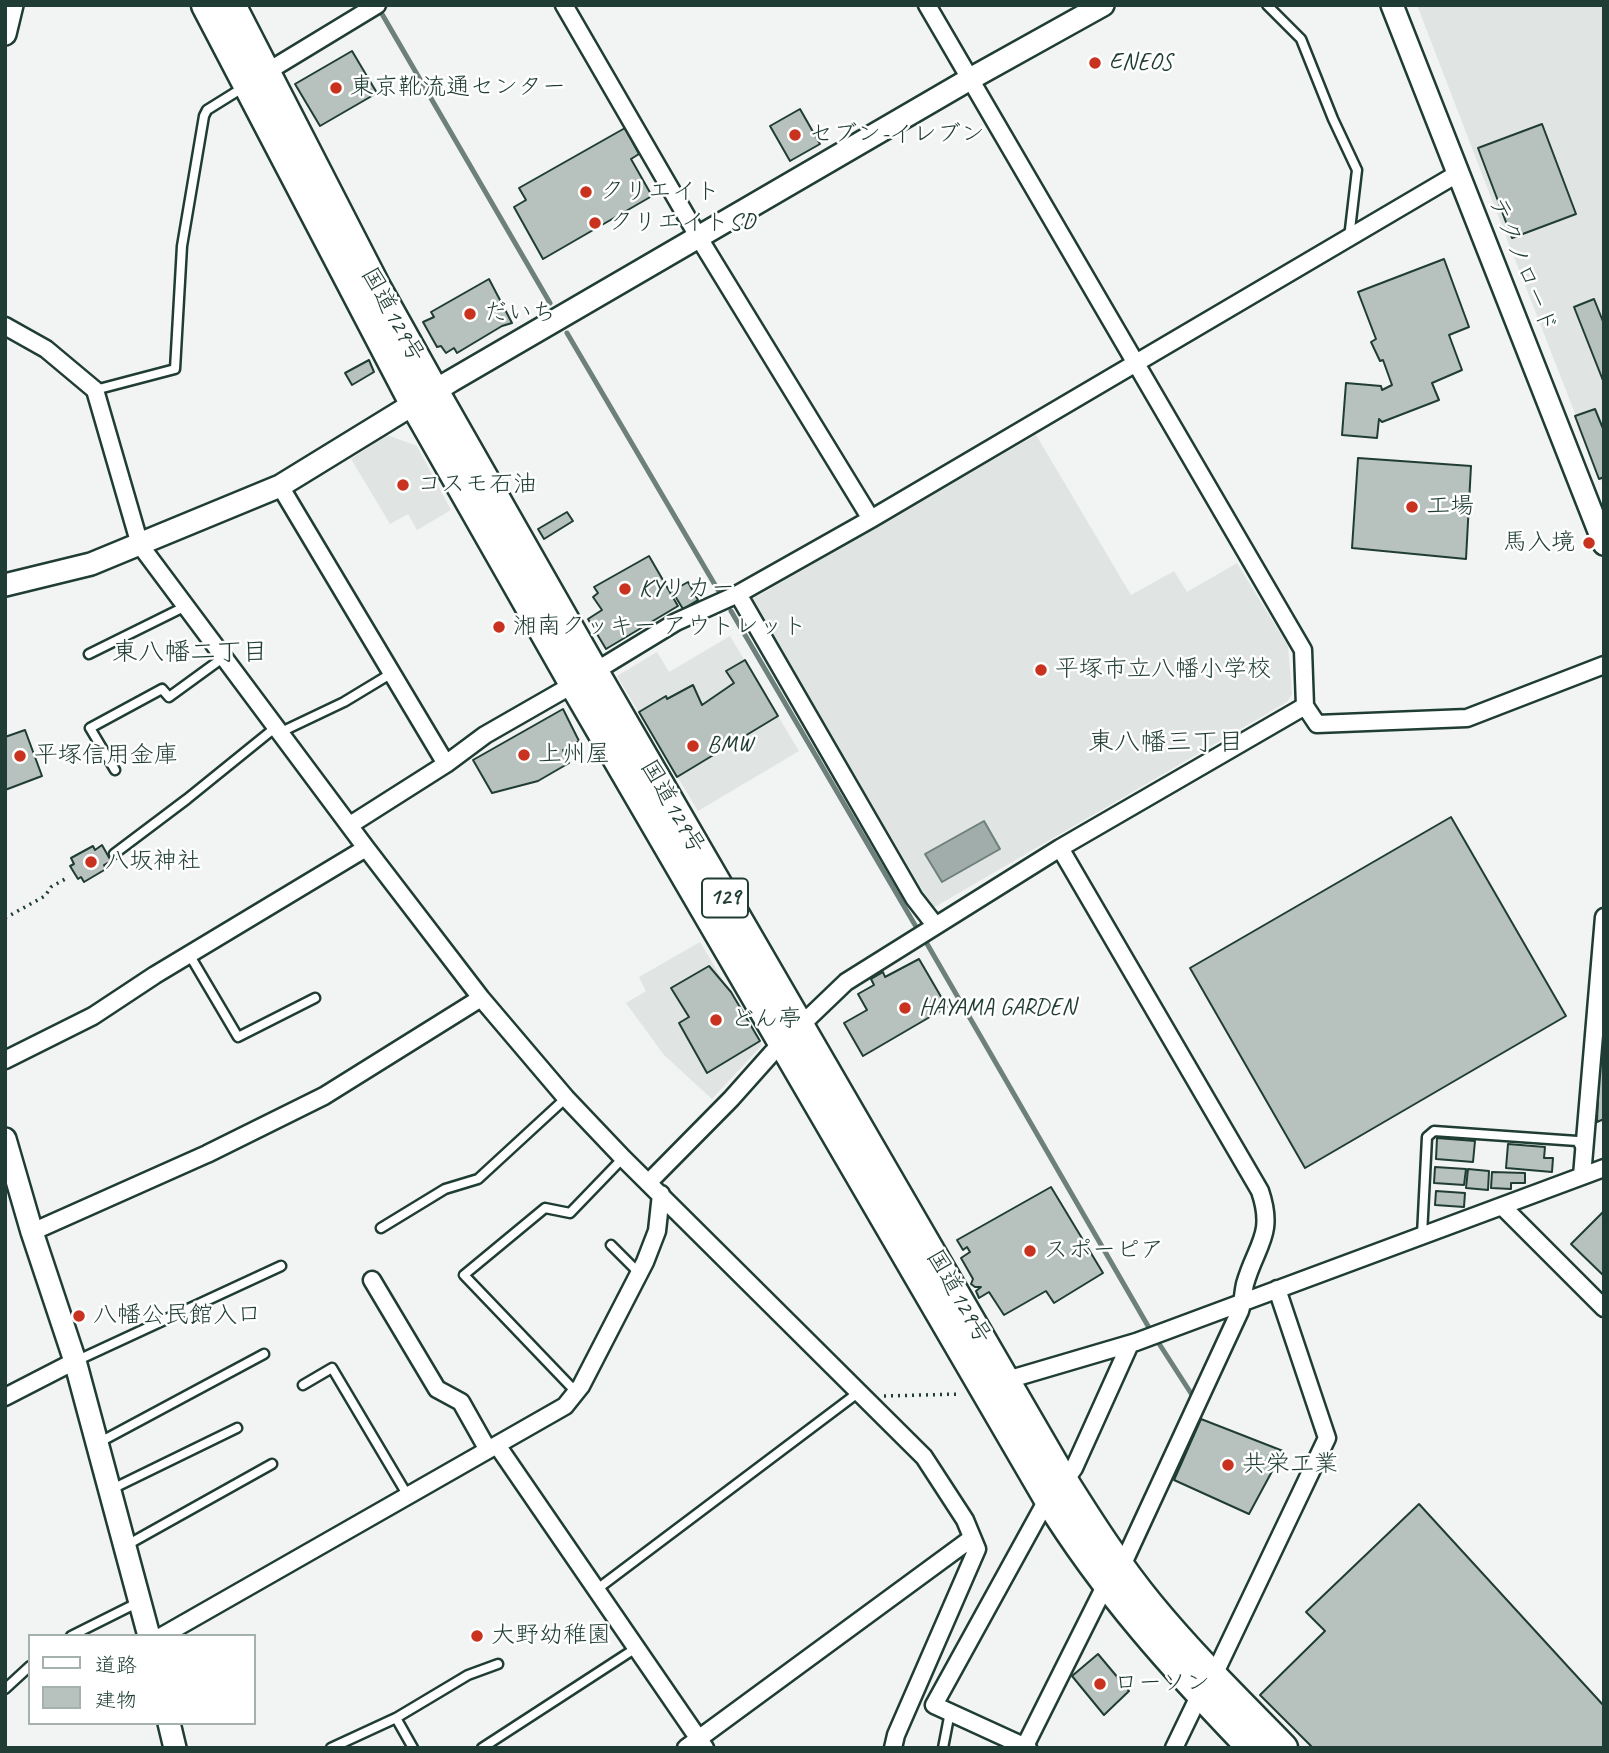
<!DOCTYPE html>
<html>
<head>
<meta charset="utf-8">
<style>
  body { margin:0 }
  #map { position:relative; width:1609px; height:1753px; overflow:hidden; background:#f2f3f3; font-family:Caveat,"Klee One",sans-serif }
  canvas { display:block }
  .frame { position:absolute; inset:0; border:7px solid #1f3d34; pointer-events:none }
  .legend { position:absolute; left:28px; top:1634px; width:228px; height:91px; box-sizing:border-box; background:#fff; border:2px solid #a5b1ae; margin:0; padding:9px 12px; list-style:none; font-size:21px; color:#1f3d34 }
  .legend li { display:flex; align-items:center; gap:14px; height:35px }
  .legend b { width:35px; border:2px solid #a5b1ae }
</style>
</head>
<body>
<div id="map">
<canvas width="1609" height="1753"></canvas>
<div class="frame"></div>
<ul class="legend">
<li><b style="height:9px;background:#fff"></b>道路</li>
<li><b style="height:19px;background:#b7c1bd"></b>建物</li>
</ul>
</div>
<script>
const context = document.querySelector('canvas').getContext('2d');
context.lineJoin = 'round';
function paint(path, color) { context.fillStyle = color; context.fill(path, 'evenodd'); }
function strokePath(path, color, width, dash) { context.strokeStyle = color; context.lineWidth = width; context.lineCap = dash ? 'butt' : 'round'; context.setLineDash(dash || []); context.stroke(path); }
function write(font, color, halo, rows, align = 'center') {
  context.font = font + ' Caveat,"Klee One",sans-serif'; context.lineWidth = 5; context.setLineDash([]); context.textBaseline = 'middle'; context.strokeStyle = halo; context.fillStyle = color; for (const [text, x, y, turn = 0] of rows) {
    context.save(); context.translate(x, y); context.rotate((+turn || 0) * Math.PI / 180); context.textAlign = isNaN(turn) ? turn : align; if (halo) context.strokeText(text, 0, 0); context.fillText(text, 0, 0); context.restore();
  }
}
paint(new Path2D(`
  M1417 5H1604V488L1509 244Z
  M387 435 417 446 451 510 417 530 408 514 390 524 351 459Z
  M1036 435 1131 595 1174 571 1187 592 1237 563 1288 646 1292 694 1287 702 933 908 751 600Z
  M730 636 799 751 698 811 617 676 657 652 669 672Z
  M700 942 762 1045 712 1099 664 1055 626 1003 646 991 639 977Z`), '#e0e4e3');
const water = new Path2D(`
  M984 821 1000 849 942 882 925 854Z`);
paint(water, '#a1adaa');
strokePath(water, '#6d807b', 2);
strokePath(new Path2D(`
  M382 14 550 303
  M567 333 718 590
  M731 611 915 925
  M926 942 1148 1326
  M1158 1342 1196 1401`), '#6d807b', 5);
const building = new Path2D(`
  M352 51 377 93 320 126 295 84Z
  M800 109 820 144 790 161 770 126Z
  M1542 124 1576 214 1512 238 1478 148Z
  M625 128 639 154 631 159 652 196 543 259 514 207 526 200 519 188Z
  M1444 259 1469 327 1449 335 1462 370 1432 383 1439 400 1382 422 1379 419 1377 438 1342 435 1346 383 1381 386 1382 390 1392 385 1383 360 1380 361 1371 342 1376 339 1358 292Z
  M489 279 512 323 502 326 457 353 454 348 446 353 441 346 437 347 423 322 434 317 431 312Z
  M1594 299 1604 324V383L1574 307Z
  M369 360 374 372 352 385 345 373Z
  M1595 409 1604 431V477L1599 479 1575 416Z
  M1358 458 1471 466 1466 559 1352 548Z
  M567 512 573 521 544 539 538 529Z
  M649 556 678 606 606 649 588 619 602 610 593 597 598 593 594 587Z
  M688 582 698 600 683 609 672 591Z
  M745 660 778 716 677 777 639 712 666 696 667 699 693 685 702 705 734 683 726 671Z
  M563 709 579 741 563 750 569 763 538 781 492 793 473 760Z
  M25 730 42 776 5 790V737Z
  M1451 817 1566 1016 1305 1168 1190 968Z
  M102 845 111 861 104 865 106 869 84 882 81 877 78 879 70 866 74 864 71 858 93 846 95 850Z
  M919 959 947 1007 863 1056 844 1023 867 1010 858 994 874 985 871 979 883 972 885 977Z
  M709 966 731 992 760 1041 707 1073 679 1023 689 1017 671 988Z
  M1604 1021V1119L1597 1122 1601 1022Z
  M1437 1138 1475 1141 1473 1162 1436 1159Z
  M1508 1144 1545 1147 1544 1158H1553L1552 1172 1506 1168Z
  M1435 1167 1466 1169 1464 1185 1434 1183Z
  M1468 1169 1489 1171 1488 1190 1466 1188Z
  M1492 1172 1525 1173V1183H1511V1189L1491 1188Z
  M1051 1187 1103 1273 1054 1303 1046 1291 1004 1315 989 1292 979 1298 976 1291 981 1287H975L971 1284 973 1279 961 1258 970 1252 967 1247 963 1250 957 1240Z
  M1436 1191 1465 1193 1464 1207 1435 1205Z
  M1604 1211V1276L1571 1244Z
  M1201 1419 1283 1451 1249 1514 1174 1480Z
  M1419 1504 1604 1706V1748H1313L1260 1695 1325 1631 1306 1612Z
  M1098 1654 1129 1691 1104 1715 1072 1676Z`);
paint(building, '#b7c1bd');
strokePath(building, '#1f3d34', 2);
const service = new Path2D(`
  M1267 5 1301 39 1333 119 1357 170 1349 238
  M95 390 175 369 182 246 204 116 207 110 244 87
  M89 654 186 606
  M281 732 344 702 392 673
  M115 770 90 728 162 689 169 697 224 657
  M114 854 187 799 276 727
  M189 954 238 1037 315 998
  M381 1228 445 1189 478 1179 566 1098
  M1422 1235 1427 1137 1434 1131 1577 1141 1581 1148
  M611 1245 639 1273
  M78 1360 281 1266
  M303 1385 332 1368 408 1496
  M576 1392 464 1275 545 1208 570 1213 623 1158
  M100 1442 264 1354
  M112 1489 237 1428
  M127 1545 272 1464
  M596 1590 859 1392
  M71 1636 137 1603
  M5 1689 30 1666
  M396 1718 413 1748
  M331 1748 396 1718 468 1675 498 1664
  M482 1748 636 1648
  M943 1748 950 1712`);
const minor = new Path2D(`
  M564 5 699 238 871 519
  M927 5 1303 650 1305 706
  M265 73 377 5
  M5 326 46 349 95 390 140 545 366 848 481 998 566 1098 623 1158 924 1457 965 1520 977 1549 896 1735 893 1748
  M280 486 446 764
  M738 594 914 898 935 925
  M594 672 676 622 738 594 871 519 1457 174
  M350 825 446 764 485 735 574 684
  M1060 848 1260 1191C1275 1235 1256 1245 1245 1284 1243 1293 1243 1302 1240 1311L1121 1568
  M5 1060 93 1016 155 975 366 848
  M1582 1176 1604 917
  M648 1183 731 1099 772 1053 846 982 1060 848 1305 706 1317 724 1467 718 1604 665
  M1502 1206 1604 1308
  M32 1232 207 1154 324 1096 481 998
  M372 1280 437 1389 461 1402 488 1450
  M1007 1380 1136 1342 1604 1168
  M5 1397 75 1361
  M497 1445 705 1748
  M1064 1482 1074 1468 1130 1344
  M162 1636 565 1406 581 1386 645 1262 657 1231 661 1194
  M1213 1677 1327 1438 1277 1289
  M1025 1746 1106 1584
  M686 1748 972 1538
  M1028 1748 934 1705 1048 1498
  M1174 1748 1200 1694`);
const tertiary = new Path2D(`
  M1392 5 1604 544
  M5 34 12 5
  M5 585 91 564 280 486 451 381 970 79 1103 5
  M5 1139 32 1232 75 1361 149 1636
  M169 1723 175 1748`);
const trunk = new Path2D(`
  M206 5 414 403 574 684 1048 1498C1106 1592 1176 1669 1252 1748
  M231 5 376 287 434 391 594 672 1064 1482C1091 1525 1118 1567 1150 1606 1191 1656 1238 1702 1283 1748`);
strokePath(service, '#1f3d34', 13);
strokePath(minor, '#1f3d34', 21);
strokePath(tertiary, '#1f3d34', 26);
strokePath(trunk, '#1f3d34', 33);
strokePath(new Path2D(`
  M5 918 45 896 51 887 67 878
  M884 1396 961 1394`), '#1f3d34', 3.5, [2, 5]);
strokePath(service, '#fff', 8);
strokePath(minor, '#fff', 16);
strokePath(tertiary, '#fff', 21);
strokePath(trunk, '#fff', 28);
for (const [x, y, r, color] of [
  [1095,63,7,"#c8321e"],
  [336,88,7,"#c8321e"],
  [795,135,7,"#c8321e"],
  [586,192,7,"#c8321e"],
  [595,223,7,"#c8321e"],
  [470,314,7,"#c8321e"],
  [403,485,7,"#c8321e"],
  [1412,507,7,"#c8321e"],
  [1589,543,7,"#c8321e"],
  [625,589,7,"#c8321e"],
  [499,627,7,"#c8321e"],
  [1041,670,7,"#c8321e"],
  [693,746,7,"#c8321e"],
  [524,755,7,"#c8321e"],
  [20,756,7,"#c8321e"],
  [91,862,7,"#c8321e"],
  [905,1008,7,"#c8321e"],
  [716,1020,7,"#c8321e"],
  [1030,1251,7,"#c8321e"],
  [79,1316,7,"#c8321e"],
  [1228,1465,7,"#c8321e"],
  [477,1636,7,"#c8321e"],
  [1100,1684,7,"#c8321e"]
]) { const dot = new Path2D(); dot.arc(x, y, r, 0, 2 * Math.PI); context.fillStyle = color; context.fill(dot); strokePath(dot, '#fff', 2.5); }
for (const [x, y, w] of [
  [725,898,46]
]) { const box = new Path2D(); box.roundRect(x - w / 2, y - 19.5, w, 39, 5); context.fillStyle = '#fff'; context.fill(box); strokePath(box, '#1f3d34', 2); }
write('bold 23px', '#1f3d34', null, [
  ["129",725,898]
]);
write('24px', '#1f3d34', '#fff', [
  ["ENEOS",1109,63],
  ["東京靴流通センター",350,88],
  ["セブン-イレブン",809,135],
  ["クリエイト",600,192],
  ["クリエイトSD",609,223],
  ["だいち",484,314],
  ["コスモ石油",417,485],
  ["工場",1426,507],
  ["馬入境",1575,543,"right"],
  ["KYリカー",639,589],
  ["湘南クッキー アウトレット",513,627],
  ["平塚市立八幡小学校",1055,670],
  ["BMW",707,746],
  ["上州屋",538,755],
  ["平塚信用金庫",34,756],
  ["八坂神社",105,862],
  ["HAYAMA GARDEN",919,1008],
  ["どん亭",730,1020],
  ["スポーピア",1044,1251],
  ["八幡公民館入口",93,1316],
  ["共栄工業",1242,1465],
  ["大野幼稚園",491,1636],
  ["ローソン",1114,1684]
], 'left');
write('24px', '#1f3d34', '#fff', [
  ["テクノロード",1522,265,68],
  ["国道129号",392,315,61],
  ["国道129号",672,807,60],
  ["国道129号",958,1297,60]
]);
write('26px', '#1f3d34', '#fff', [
  ["東八幡二丁目",190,653],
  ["東八幡三丁目",1166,743]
]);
</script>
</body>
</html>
